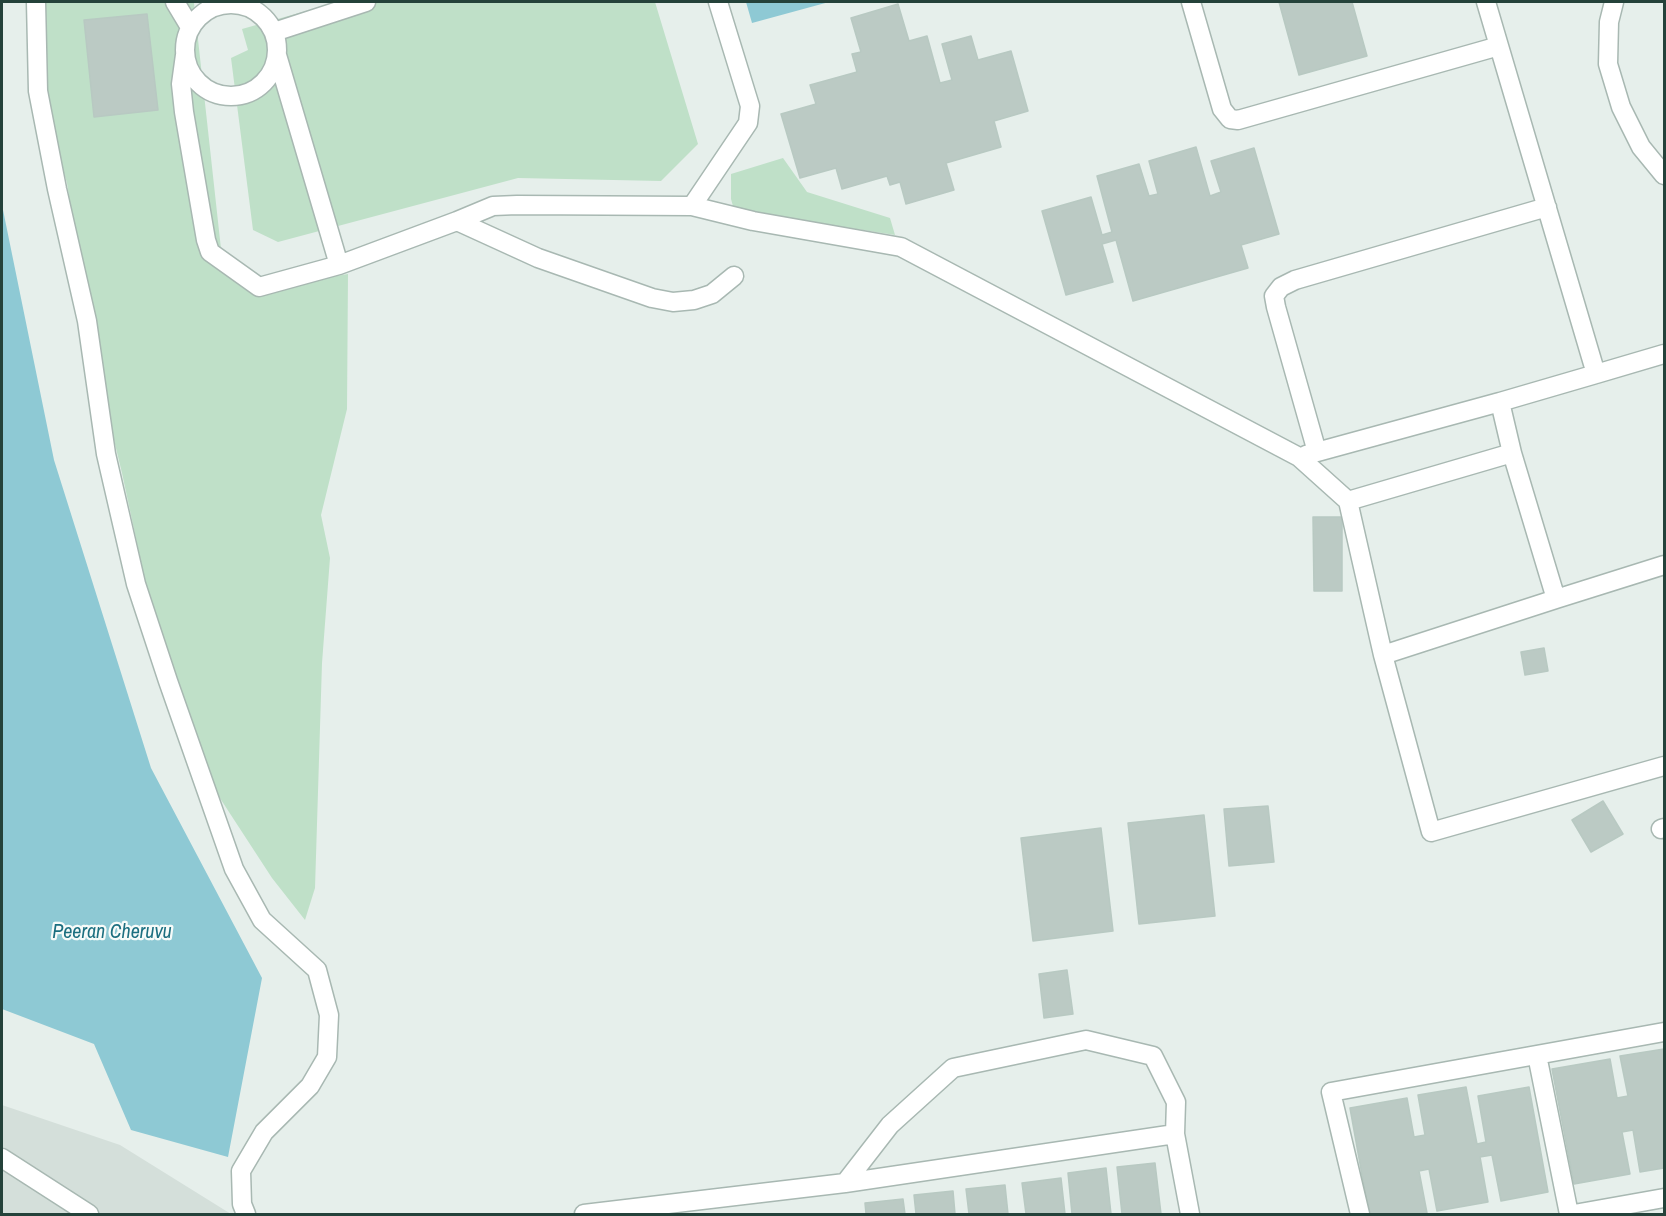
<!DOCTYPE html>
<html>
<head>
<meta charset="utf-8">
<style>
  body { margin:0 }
  #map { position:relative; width:1666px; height:1216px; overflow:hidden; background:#e6efeb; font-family:"Archivo Narrow",sans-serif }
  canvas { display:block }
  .frame { position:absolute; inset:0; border:3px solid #24423a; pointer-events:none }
</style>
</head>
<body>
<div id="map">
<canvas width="1666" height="1216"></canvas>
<div class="frame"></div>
</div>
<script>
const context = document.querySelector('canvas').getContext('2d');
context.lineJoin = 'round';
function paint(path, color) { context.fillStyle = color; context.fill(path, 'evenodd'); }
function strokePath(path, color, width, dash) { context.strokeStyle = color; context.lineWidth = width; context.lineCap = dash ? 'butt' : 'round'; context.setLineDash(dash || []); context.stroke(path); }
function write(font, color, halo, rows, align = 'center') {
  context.font = font + ' "Archivo Narrow",sans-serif'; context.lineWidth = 4.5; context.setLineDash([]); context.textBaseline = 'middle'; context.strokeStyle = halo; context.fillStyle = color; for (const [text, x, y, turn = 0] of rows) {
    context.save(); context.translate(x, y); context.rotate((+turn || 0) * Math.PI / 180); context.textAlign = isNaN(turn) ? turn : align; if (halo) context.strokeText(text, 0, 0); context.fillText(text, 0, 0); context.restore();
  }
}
paint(new Path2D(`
  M2 1105 120 1145 231 1214H2Z`), '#d4dfda');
paint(new Path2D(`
  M45 2 194 3 222 258 263 288 348 274 347 409 321 515 330 558 322 663 315 888 305 920 272 878 214 789 166 657 144 576 122 473 98 374 82 286 67 183 46 113Z
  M338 2H655L698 144 661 181 518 178 278 242 253 230 231 58 248 50 242 29Z
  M783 158 807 192 890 218 895 235 734 210 731 199V174Z`), '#bfe0c8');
paint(new Path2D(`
  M746 2H829L752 23Z
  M2 205 54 460 151 768 262 978 228 1157 131 1130 94 1044 2 1009Z`), '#8ec9d4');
const building = new Path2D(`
  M1279 2H1352L1367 56 1299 75Z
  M898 4 909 41 927 36 940 83 952 80 942 44 971 36 978 60 1011 51 1028 111 994 121 1001 147 946 163 954 190 906 204 900 182 890 185 887 176 842 189 836 168 800 178 781 114 816 104 810 85 857 72 852 54 861 52 851 18Z
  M147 14 158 110 94 117 84 20Z
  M1196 147 1210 196 1221 192 1211 161 1254 148 1279 234 1241 245 1248 268 1133 301 1116 240 1102 244 1113 282 1066 295 1042 211 1091 197 1102 235 1112 232 1097 176 1139 164 1149 196 1158 194 1149 161Z
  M1313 517H1342V591H1314Z
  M1544 648 1548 671 1525 675 1521 652Z
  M1603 801 1623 834 1591 852 1572 820Z
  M1268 806 1274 862 1229 866 1224 809Z
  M1204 815 1215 916 1139 924 1128 823Z
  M1101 828 1113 931 1033 941 1021 838Z
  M1067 970 1073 1014 1044 1018 1039 974Z
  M1664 1049V1168L1640 1172 1633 1130 1622 1132 1630 1174 1574 1184 1552 1069 1610 1059 1617 1098 1628 1096 1620 1056Z
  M1466 1087 1477 1144 1486 1142 1478 1096 1529 1087 1548 1192 1501 1201 1492 1155 1480 1157 1488 1202 1437 1211 1429 1169 1419 1171 1427 1213 1369 1214 1350 1108 1407 1098 1414 1137 1425 1135 1418 1095Z
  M1155 1163 1161 1214H1122L1117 1167Z
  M1106 1168 1111 1214H1072L1068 1173Z
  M1061 1178 1065 1214H1026L1022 1183Z
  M1005 1185 1008 1214H969L966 1189Z
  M953 1191 955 1214H916L914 1195Z
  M903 1199 905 1214H866L865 1203Z`);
paint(building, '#bbcac4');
strokePath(building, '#b8c9c2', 1.5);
const minor = new Path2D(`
  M36 2 38 91 57 189 87 321 106 454 136 584 168 681 234 869 262 920 317 970 329 1015 327 1057 310 1086 264 1132 241 1171 242 1204 246 1214
  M175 2 190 27
  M1191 2 1222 109 1230 119 1238 120 1499 46
  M1486 2 1596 374 1664 354
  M1614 2 1609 22 1608 64 1621 107 1641 147 1664 175
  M185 50a46 46 0 1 1 92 0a46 46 0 1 1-92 0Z
  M274 32 366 2
  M185 55 181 84 184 112 206 240 210 252 259 287 339 265
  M277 55 339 265 457 221 493 206 517 205 692 206 753 221 901 247 1299 457 1348 501 1512 453 1556 599 1383 655 1348 501
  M692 206 748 123 750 106 718 2
  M457 221 538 258 652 298 673 302 694 300 712 294 734 276
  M1317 452 1276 307 1274 296 1281 287 1295 280 1547 207
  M1512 453 1500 402 1596 374
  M1306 455 1500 402
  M1556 599 1664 565
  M1383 655 1431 832 1664 766
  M1661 829 1664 828
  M1537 1055 1569 1214
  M1175 1134 1190 1214
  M2 1158 89 1214
  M584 1214 845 1183 1175 1134 1176 1102 1153 1056 1086 1040 953 1068 890 1125 845 1183
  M1360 1214 1331 1092 1664 1032
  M1574 1214 1664 1198`);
strokePath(minor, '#a8b8b2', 21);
strokePath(minor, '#fff', 18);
write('italic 20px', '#1c6f80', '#f7fbf9', [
  ["Peeran Cheruvu",112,933]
]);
</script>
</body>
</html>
